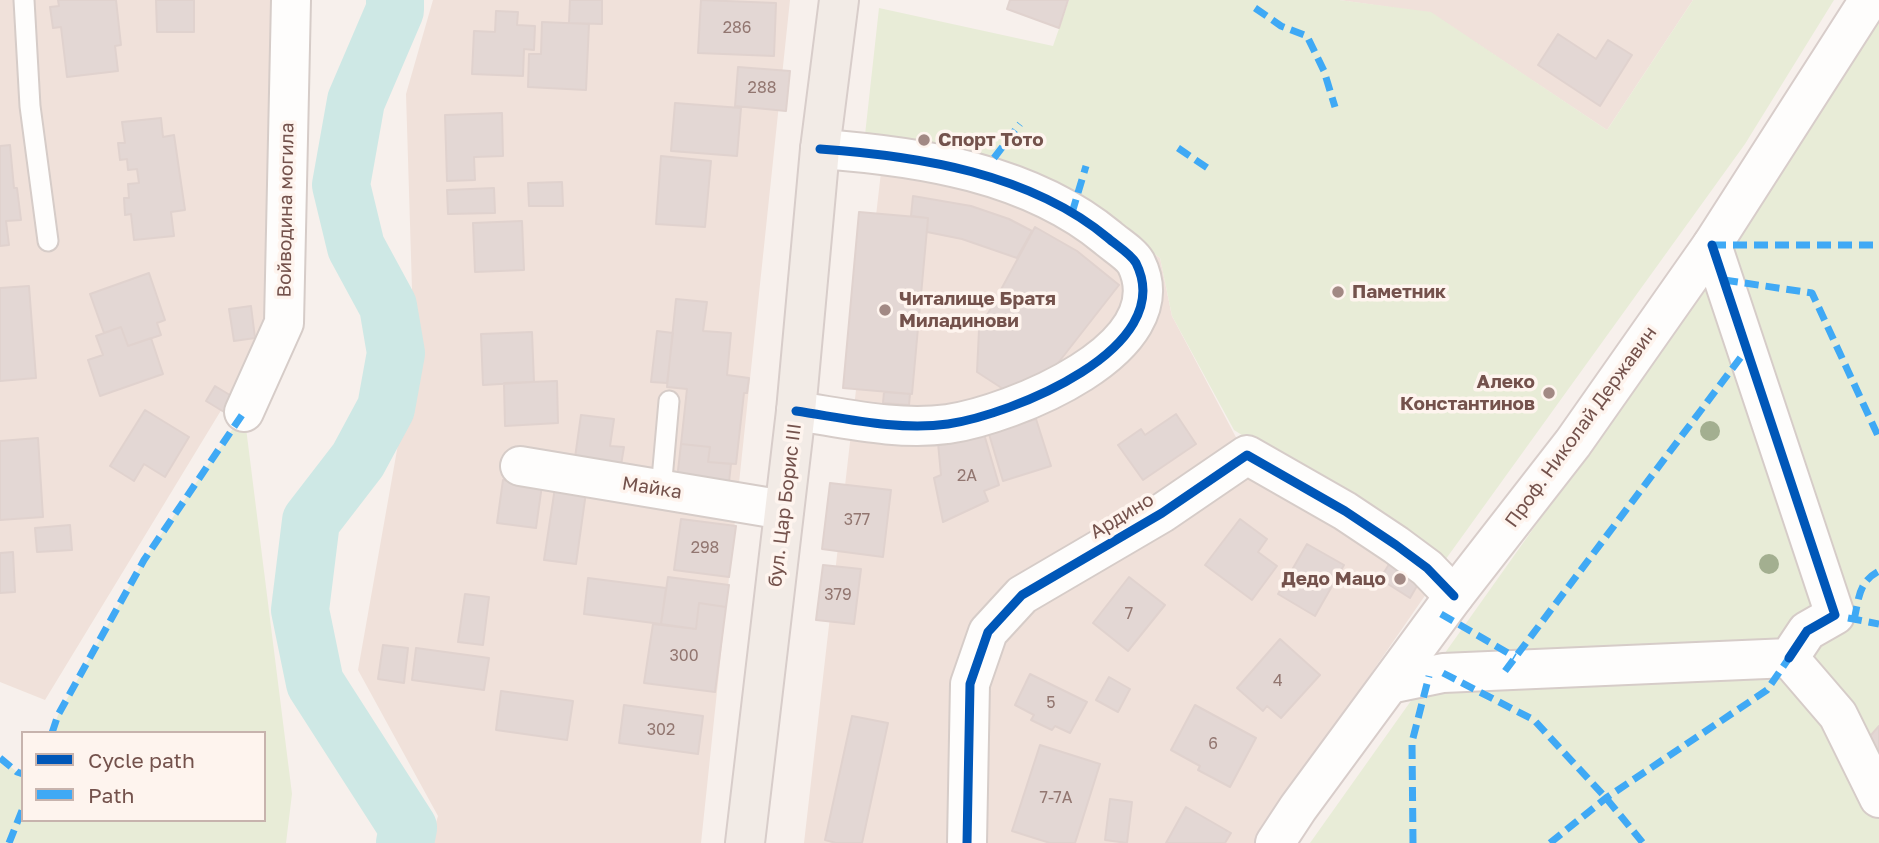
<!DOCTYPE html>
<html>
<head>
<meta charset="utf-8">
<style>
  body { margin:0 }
  #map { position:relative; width:1879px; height:843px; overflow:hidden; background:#f7f0ec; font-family:"Golos Text",sans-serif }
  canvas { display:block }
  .legend { position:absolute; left:21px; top:731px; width:245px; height:91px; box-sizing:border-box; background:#fef4ee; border:2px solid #c7b3ad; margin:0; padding:9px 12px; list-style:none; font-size:21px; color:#74524c }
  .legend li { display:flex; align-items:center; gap:14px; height:35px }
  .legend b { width:35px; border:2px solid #c7b3ad }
</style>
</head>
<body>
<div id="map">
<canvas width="1879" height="843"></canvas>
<ul class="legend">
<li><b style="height:9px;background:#0057b8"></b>Cycle path</li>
<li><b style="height:9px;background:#3fa9f5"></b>Path</li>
</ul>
</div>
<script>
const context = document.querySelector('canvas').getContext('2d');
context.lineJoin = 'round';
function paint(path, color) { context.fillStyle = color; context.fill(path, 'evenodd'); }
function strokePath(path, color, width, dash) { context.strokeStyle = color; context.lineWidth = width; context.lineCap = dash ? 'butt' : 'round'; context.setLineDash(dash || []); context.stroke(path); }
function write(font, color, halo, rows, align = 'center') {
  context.font = font + ' "Golos Text",sans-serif'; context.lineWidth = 7; context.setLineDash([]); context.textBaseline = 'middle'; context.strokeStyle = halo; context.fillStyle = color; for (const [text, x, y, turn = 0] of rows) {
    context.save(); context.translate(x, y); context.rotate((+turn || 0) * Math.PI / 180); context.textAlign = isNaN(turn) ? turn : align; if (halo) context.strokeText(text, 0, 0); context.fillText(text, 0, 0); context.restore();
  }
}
paint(new Path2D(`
  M0 0H272L265 338 45 700 0 682Z
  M433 0H790L701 843H430L438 816 358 670 414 354 406 94Z
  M1339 0H1693L1607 130 1431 13Z
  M884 146 995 156 1066 191 1160 258 1172 316 1249 462 1433 584 1254 843H804Z`), '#f0e1da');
paint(new Path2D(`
  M1069 0H1339L1431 12 1607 130 1693 0H1834L1745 144 1443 563 1234 430 1172 316 1160 258 1066 191 995 156 864 144 879 8 1053 46Z
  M1879 13V843H1310L1653 360Z
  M244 412 292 794 286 843H0V758L17 772 23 774V820H264V733H52L58 715 144 560Z`), '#e8ecd7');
strokePath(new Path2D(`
  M395 0V10L356 101 341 185 356 247 388 306 396 353 386 408 358 460 311 521 300 610 315 683 408 828 405 843`), '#cee8e5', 58);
const building = new Path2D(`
  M58 0H116L121 45 115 46 118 71 67 77 61 27 53 28 50 7 59 6Z
  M156 0H194V32H157Z
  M570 0H602V24L569 23Z
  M701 0 776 3 774 56 698 53Z
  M1010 0H1068L1059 28 1007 9Z
  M496 11 518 12 517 25 535 26 534 50 524 49 523 76 472 74 474 31 495 32Z
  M542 22 589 24 586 90 528 87 529 54H541Z
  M1558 34 1596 59 1608 40 1632 55 1600 106 1538 65Z
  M738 67 790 71 786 111 735 106Z
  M675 103 741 108 737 156 671 151Z
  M502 113 503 156 474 157 475 180 447 181 445 115Z
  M161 118 163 137 174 135 185 210 171 212 174 236 134 240 131 214 125 215 124 198H129L128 184 139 183 137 169 128 170 127 159 120 160 118 143H125L122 122Z
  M10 145 14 188H17L21 220 6 221 9 245 0 246V146Z
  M661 156 711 161 705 227 656 224Z
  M562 182 563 206H529L528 183Z
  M494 188 495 213 448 214 447 190Z
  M913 196 971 206 1009 219 1032 231 1017 258 962 239 927 232 928 218 911 216Z
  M859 212 928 218 912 394 843 388Z
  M522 221 524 270 475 272 473 223Z
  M1035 227 1077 251 1119 285 1051 372 1014 396 977 372 979 330Z
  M149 273 165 320 157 323 161 335 128 346 121 327 104 333 90 294Z
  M29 286 36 378 0 381V288Z
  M676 299 707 302 703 331 731 333 727 375 749 378 747 393H744L736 464 708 462 710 447 681 444 687 389 667 387Z
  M251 306 255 338 234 341 229 309Z
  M121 327 128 346 151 338 163 374 100 396 88 360 103 355 96 336Z
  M657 331 673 333 667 383 651 382Z
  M532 332 534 382 483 385 481 334Z
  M557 381 558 423 505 426 504 383Z
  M215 386 238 400 229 415 206 401Z
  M884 392 910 394 909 405 883 403Z
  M145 410 189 437 165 477 144 464 134 481 110 466Z
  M1176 414 1196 444 1143 480 1118 445 1141 429 1145 435Z
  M581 415 614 419 610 446 624 447 619 477 573 472Z
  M1036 419 1051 466 1003 481 989 434Z
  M984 434 999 485 984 491 988 501 943 522 934 478 941 475 938 443Z
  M38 438 43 517 0 520V441Z
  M681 444 710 447 708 462 731 464 728 491 677 479Z
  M503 480 542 485 536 528 497 523Z
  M556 481 587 485 576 564 544 560Z
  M830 483 891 490 883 557 822 549Z
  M681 519 736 526 729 577 674 570Z
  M1240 519 1267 539 1258 552 1277 566 1252 600 1205 565Z
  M70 525 72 550 37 552 35 528Z
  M1307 544 1344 565 1315 616 1278 594Z
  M13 552 15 592 0 593V553Z
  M1391 561 1421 579 1410 598 1380 579Z
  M823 565 861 569 854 624 816 620Z
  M668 577 729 585 726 607 699 603 696 629 661 624Z
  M1129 577 1165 605 1128 651 1093 623Z
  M588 578 666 588 661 624 584 614Z
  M465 594 489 597 483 645 458 642Z
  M699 603 726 607 715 692 644 683 653 624 696 629Z
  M1280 639 1320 675 1281 718 1267 706 1263 711 1237 688Z
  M383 645 408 648 404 683 378 679Z
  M416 648 489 658 484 690 412 680Z
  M1030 674 1087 702 1070 733 1055 726 1052 730 1031 720 1034 715 1015 705Z
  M1109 677 1130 689 1118 712 1096 700Z
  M501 691 573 701 567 740 496 730Z
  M624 705 703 716 698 754 619 743Z
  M1195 705 1256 738 1230 787 1198 770 1200 766 1171 750Z
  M852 716 888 723 862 843H836L825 840Z
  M1879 726V756L1864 743Z
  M1040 745 1100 764 1075 843H1050L1012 831Z
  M1110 799 1132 802 1127 843 1105 840Z
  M1186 807 1231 833 1225 843H1166Z`);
paint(building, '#e3d7d4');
strokePath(building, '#e0d2ce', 2);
const lane = new Path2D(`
  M24 0 30 106 48 241
  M661 490 669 401`);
const street = new Path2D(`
  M1712 245 1835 615 1807 631 1789 658
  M796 411C844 418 898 431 948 424 1010 415 1179 349 1136 263 1131 254 1116 245 1108 238 1030 173 919 156 820 149
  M244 412 284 323 291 0
  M520 466 784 510
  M1789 658 1838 715 1879 798
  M1390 684 1443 673 1789 658
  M967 843 970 684 988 632 1022 595 1162 513 1247 455 1345 511 1396 545 1427 568 1454 596`);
const secondary = new Path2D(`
  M1275 843 1298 808 1454 596 1573 443 1712 245 1869 0`);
const primary = new Path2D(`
  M745 843 796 411 820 149 839 0`);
strokePath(lane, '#d6ccc8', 23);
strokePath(street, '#d6ccc8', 42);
strokePath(secondary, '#d8cdca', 42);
strokePath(primary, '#d8cdca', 42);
strokePath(lane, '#fefdfc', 19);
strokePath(street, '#fefdfc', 38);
strokePath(secondary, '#fefdfc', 38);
strokePath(primary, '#f2ebe6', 38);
strokePath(new Path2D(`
  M1255 8 1281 26 1307 36 1324 71 1335 107
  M1178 148 1209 169
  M994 158 1020 124
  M1072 213 1086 166
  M1712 245H1879
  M1724 280 1812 293 1879 438
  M1441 614 1515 657
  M1848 618 1879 624
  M1854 620C1859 599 1858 582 1879 571
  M1505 671 1747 349
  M1443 673 1534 720 1606 798 1643 843
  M52 733 58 715 144 560 244 412
  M0 758 17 772 23 774
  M9 843 23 808
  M1413 843 1412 742 1429 676
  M1550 843 1606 798 1767 690 1789 658`), '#3fa9f5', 7, [14, 7]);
strokePath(new Path2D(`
  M1712 245 1835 615 1807 631 1789 658
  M796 411C844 418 898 431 948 424 1010 415 1179 349 1136 263 1131 254 1116 245 1108 238 1030 173 919 156 820 149
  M967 843 970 684 988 632 1022 595 1162 513 1247 455 1345 511 1396 545 1427 568 1454 596`), '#0057b8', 9);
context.fillStyle = '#a3af90';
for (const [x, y] of [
  [1710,431],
  [1769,564]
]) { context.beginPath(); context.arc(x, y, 10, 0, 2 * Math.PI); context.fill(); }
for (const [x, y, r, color] of [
  [924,140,7,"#a28984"],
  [1338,292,7,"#a28984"],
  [885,310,7,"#a28984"],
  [1549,393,7,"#a28984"],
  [1400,579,7,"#a28984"]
]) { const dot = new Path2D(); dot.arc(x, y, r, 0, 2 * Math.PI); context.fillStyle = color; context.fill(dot); strokePath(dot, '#fef4ee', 2.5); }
write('16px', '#927670', null, [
  ["286",737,28],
  ["288",762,88],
  ["2А",967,476],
  ["377",857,520],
  ["298",705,548],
  ["379",838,595],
  ["7",1129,614],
  ["300",684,656],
  ["4",1278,681],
  ["5",1051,703],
  ["302",661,730],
  ["6",1213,744],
  ["7-7А",1056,798]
]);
write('bold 19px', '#74524c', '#fef4ee', [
  ["Спорт Тото",938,140],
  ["Паметник",1352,292],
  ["Читалище Братя",899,299],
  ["Миладинови",899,321],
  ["Алеко",1535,382,"right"],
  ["Константинов",1535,404,"right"],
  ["Дедо Мацо",1386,579,"right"]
], 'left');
write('19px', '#74524c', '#fef4ee', [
  ["Войводина могила",286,210,-89],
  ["Проф. Николай Державин",1581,427,-54],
  ["Майка",652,488,9],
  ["бул. Цар Борис III",785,505,-83],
  ["Ардино",1122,516,-31]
]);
</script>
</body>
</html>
